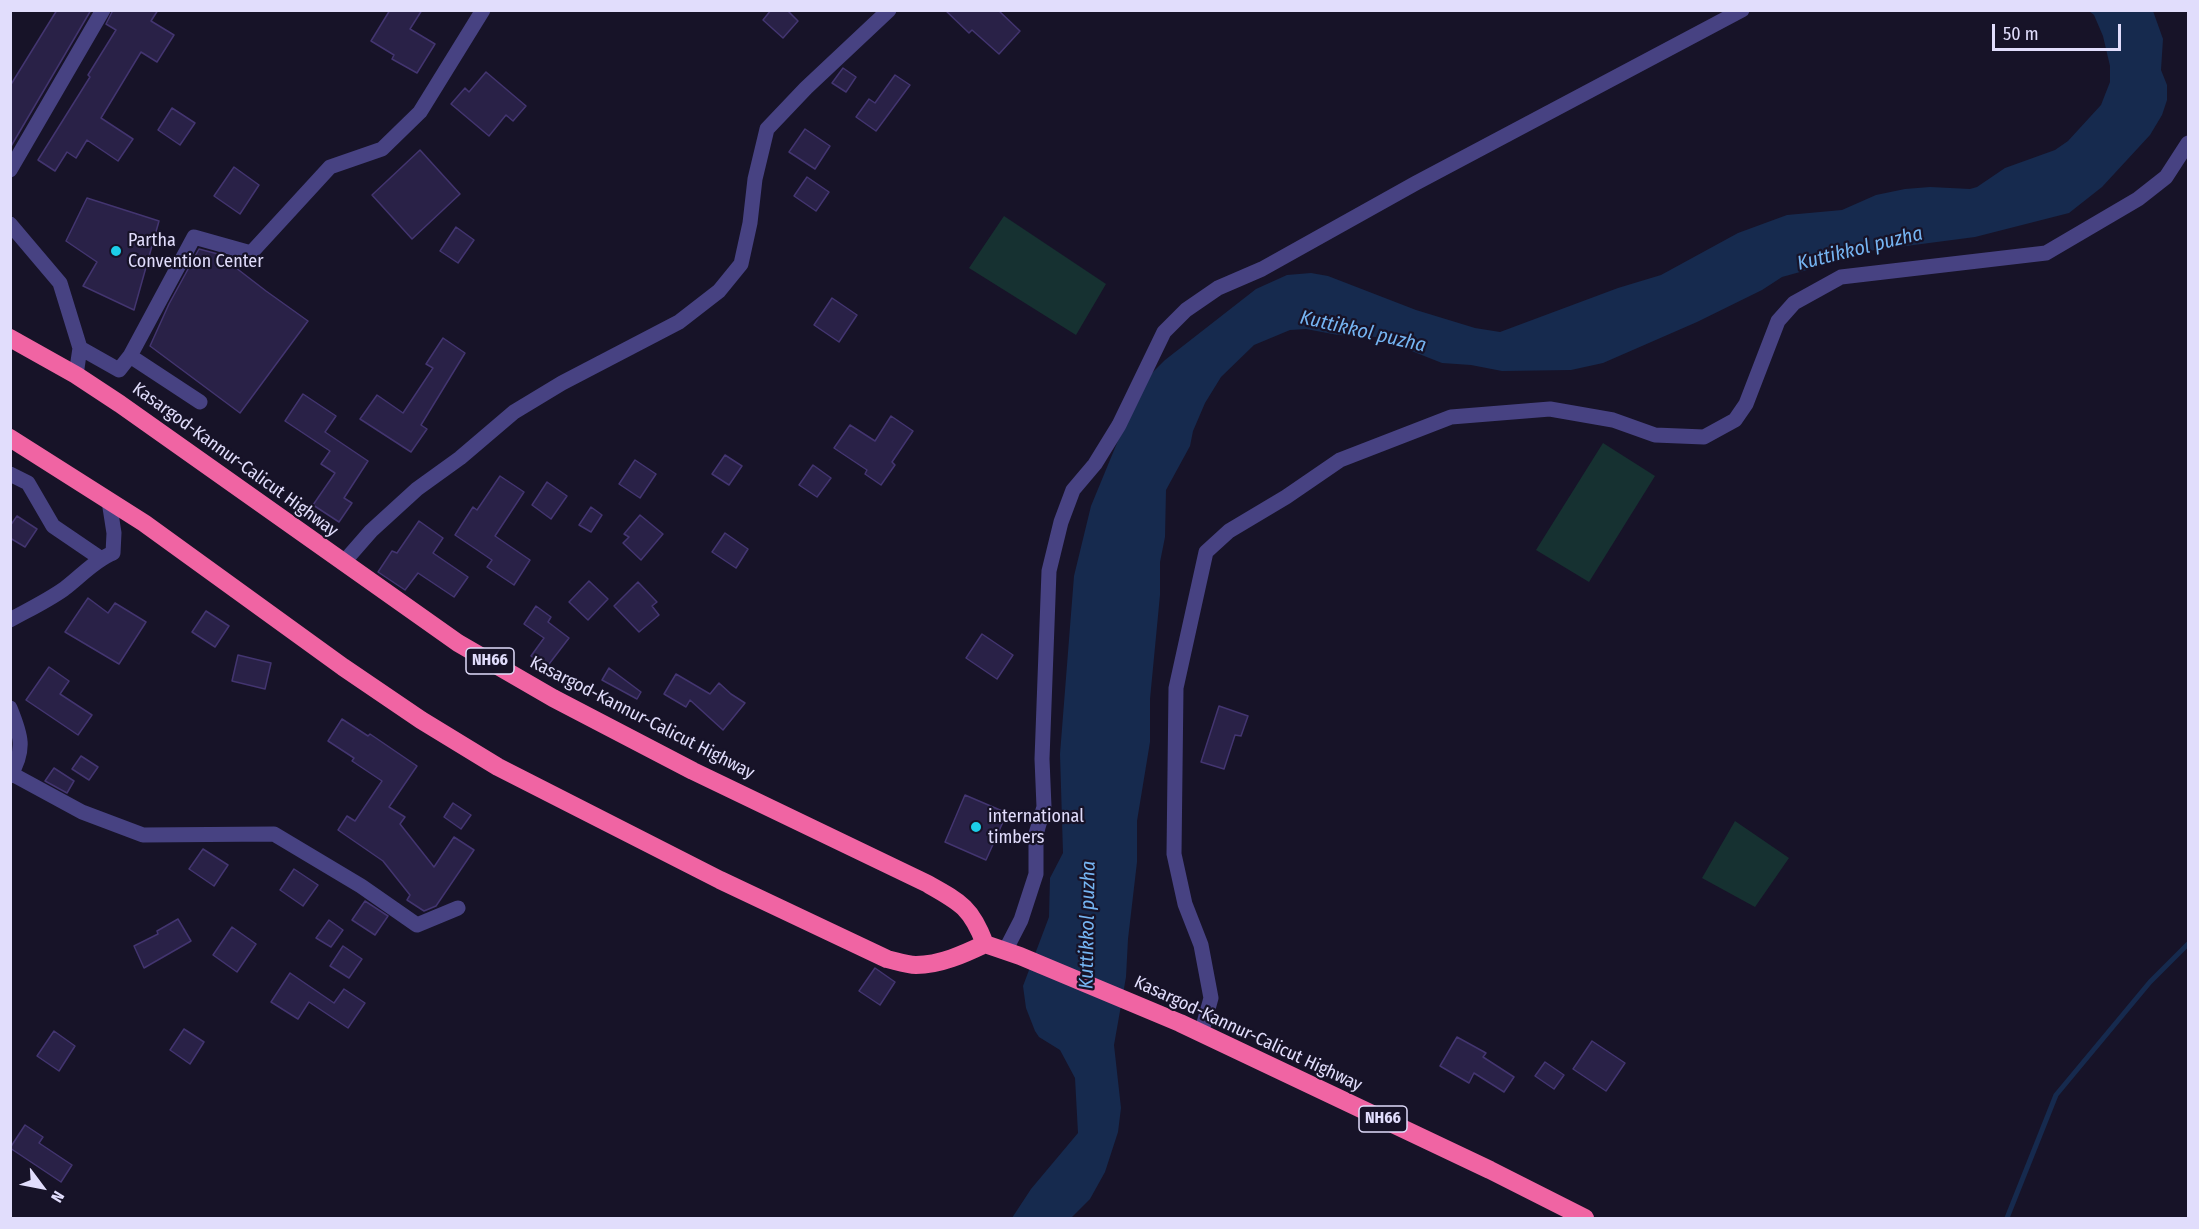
<!DOCTYPE html>
<html>
<head>
<meta charset="utf-8">
<style>
  body { margin:0 }
  #map { position:relative; width:2199px; height:1229px; overflow:hidden; background:#171328; font-family:"Fira Sans Condensed",sans-serif }
  canvas { display:block }
  .frame { position:absolute; inset:0; border:12px solid #e1ddfc; pointer-events:none }
  .north { position:absolute; left:12px; top:1157px; width:60px; height:60px; -webkit-text-stroke:4px #171328; paint-order:stroke; rotate:122deg; font-size:16px; font-weight:700; line-height:24px; text-align:center; color:#e1ddfc }
  .north::after { content:''; display:block; margin:auto; width:21px; height:27px; background:#e1ddfc; clip-path:polygon(50% 0,100% 100%,50% 72%,0 100%) }
  .scale { position:absolute; left:1992px; top:24px; width:129px; height:27px; box-sizing:border-box; border:3px solid #e1ddfc; border-top:0; padding-left:8px; font-size:18px; line-height:21px; white-space:nowrap; color:#e1ddfc; -webkit-text-stroke:4px #171328; paint-order:stroke }
</style>
</head>
<body>
<div id="map">
<canvas width="2199" height="1229"></canvas>
<div class="frame"></div>
<div class="north">N</div>
<div class="scale">50 m</div>
</div>
<script>
const context = document.querySelector('canvas').getContext('2d');
context.lineJoin = 'round';
function paint(path, color) { context.fillStyle = color; context.fill(path, 'evenodd'); }
function strokePath(path, color, width, dash) { context.strokeStyle = color; context.lineWidth = width; context.lineCap = dash ? 'butt' : 'round'; context.setLineDash(dash || []); context.stroke(path); }
function write(font, color, halo, rows, align = 'center') {
  context.font = font + ' "Fira Sans Condensed",sans-serif'; context.lineWidth = 4.5; context.setLineDash([]); context.textBaseline = 'middle'; context.strokeStyle = halo; context.fillStyle = color; for (const [text, x, y, turn = 0] of rows) {
    context.save(); context.translate(x, y); context.rotate((+turn || 0) * Math.PI / 180); context.textAlign = isNaN(turn) ? turn : align; if (halo) context.strokeText(text, 0, 0); context.fillText(text, 0, 0); context.restore();
  }
}
paint(new Path2D(`
  M1004 216 1106 284 1076 335 969 268Z
  M1603 443 1655 476 1589 582 1536 550Z
  M1735 821 1789 858 1755 907 1702 878Z`), '#163131');
paint(new Path2D(`
  M2089 11H2153L2163 39 2161 70 2167 85V100L2162 115 2150 135 2102 187 2069 213 1975 237 1845 254 1818 267 1782 277 1762 290 1697 322 1603 363 1571 370 1502 371 1471 365 1442 363 1376 337 1338 335 1306 329 1290 330 1254 345 1221 377 1205 403 1193 431 1190 446 1166 490 1165 537 1160 562V595L1150 699V742L1137 821V862L1128 939 1126 977 1114 1045 1121 1108 1118 1132 1105 1172 1090 1199 1071 1218H1012L1031 1189 1078 1133 1075 1078 1060 1050 1039 1037 1035 1031 1026 1008 1023 986 1049 917 1050 878 1063 853 1060 754 1074 576 1091 506 1136 397 1148 377 1165 360 1256 289 1287 275 1311 273 1328 276 1416 310 1475 328 1500 332 1618 288 1661 275 1738 233 1787 215 1842 210 1876 195 1905 189 1930 187 1970 189 1977 187 2005 168 2055 150 2068 141 2101 105 2110 82V66L2103 36 2094 15Z`), '#162a4e');
strokePath(new Path2D(`
  M2007 1218 2056 1095 2150 982 2188 944`), '#162a4e', 5);
const building = new Path2D(`
  M57 10H91L10 148V86Z
  M113 10H158L151 21 174 35 157 62 141 52 101 118 133 139 118 161 87 140 76 158 67 152 55 171 38 160 90 77 88 75 116 30 106 24Z
  M390 10H422L410 29 435 44 417 73 392 59 394 55 371 41Z
  M771 10H787L798 21 783 38 763 20Z
  M945 10H998L1020 31 999 54 972 30 969 33Z
  M843 68 856 77 846 92 832 83Z
  M486 72 526 106 513 121 506 115 489 136 451 104 465 88 469 92Z
  M895 75 910 85 876 131 856 117 869 99 875 103Z
  M172 108 195 123 180 145 158 130Z
  M805 129 830 146 815 169 789 152Z
  M420 150 460 194 412 239 372 195Z
  M234 167 259 185 240 214 214 196Z
  M807 177 829 192 816 211 794 196Z
  M87 198 159 221 134 310 83 286 97 262 66 241Z
  M456 227 474 240 458 263 440 251Z
  M199 249 218 254 266 291 308 321 240 413 150 346 169 304Z
  M832 298 857 315 839 342 814 325Z
  M443 338 465 353 421 425 427 429 411 452 360 419 377 395 403 413 433 368 426 364Z
  M303 394 336 416 325 432 368 461 344 498 352 503 339 522 313 505 335 473 321 464 330 451 285 421Z
  M891 416 913 431 892 462 895 465 881 485 865 474 867 470 834 448 850 425 875 441Z
  M725 455 742 466 729 485 712 474Z
  M635 460 656 474 640 498 619 484Z
  M813 465 831 478 817 497 799 485Z
  M500 476 524 492 495 536 530 560 514 585 487 567 492 560 455 535 473 507 477 510Z
  M547 482 567 496 551 519 532 505Z
  M591 507 602 515 591 532 579 525Z
  M640 515 663 534 641 560 623 543 629 537 624 534Z
  M17 516 37 529 25 547 10 538V526Z
  M419 521 443 538 433 553 468 577 454 597 418 573 405 590 378 572 392 551 397 553Z
  M725 533 748 549 736 568 712 552Z
  M589 581 608 599 588 620 569 602Z
  M638 582 657 602 652 606 659 615 639 632 614 606Z
  M88 598 108 613 115 603 146 622 119 664 65 632Z
  M536 606 551 617 548 622 569 638 546 668 531 656 544 638 524 624Z
  M206 611 229 626 215 647 192 632Z
  M982 634 1013 655 997 679 966 658Z
  M238 655 271 663 265 689 232 681Z
  M49 667 69 681 60 694 92 715 78 735 26 700Z
  M609 668 641 692 637 699 602 680Z
  M676 674 710 694 719 683 731 694 745 703 723 730 690 700 686 707 664 694Z
  M1219 706 1248 716 1241 736 1235 735 1224 769 1201 762Z
  M342 719 368 736 370 734 417 766 389 807 405 817 400 824 434 867 454 837 474 850 436 906 424 911 407 900 410 895 383 861 338 830 347 816 355 821 382 781 352 761 354 758 328 741Z
  M81 756 98 767 89 780 72 769Z
  M54 768 74 781 67 793 45 781Z
  M965 795 1007 813 986 860 945 842Z
  M453 803 471 815 461 829 444 817Z
  M203 849 228 865 214 886 189 869Z
  M294 869 318 885 303 906 280 890Z
  M365 901 388 916 375 935 352 920Z
  M178 919 191 941 144 968 134 946 158 934 157 931Z
  M329 920 343 930 331 947 316 938Z
  M232 927 256 944 237 972 213 955Z
  M343 946 362 959 349 978 330 966Z
  M875 968 895 982 880 1005 859 991Z
  M290 973 334 1003 344 989 365 1003 348 1028 309 1002 298 1019 271 1002Z
  M184 1029 204 1042 190 1064 170 1050Z
  M54 1031 75 1046 59 1071 37 1056Z
  M1457 1037 1486 1053 1483 1057 1514 1077 1504 1092 1474 1073 1469 1083 1440 1066Z
  M1592 1041 1625 1063 1606 1091 1573 1069Z
  M1545 1062 1564 1075 1554 1089 1535 1076Z
  M25 1125 43 1137 39 1143 72 1165 61 1182 10 1148Z`);
paint(building, '#292147');
strokePath(building, '#433570', 1.5);
strokePath(new Path2D(`
  M10 170 103 10
  M10 224 60 283 80 348 76 375
  M80 348 119 370 130 356 194 237 251 253 330 167 382 149 420 112 483 10
  M130 356 200 402
  M10 474 28 483 53 526 100 558
  M343 563 371 531 417 489 460 458 514 412 562 383 679 322 719 291 741 264 750 223 755 179 767 129 806 88 889 10
  M10 620C28 610 47 601 64 589 80 577 95 560 113 553L114 533 109 501
  M10 708C21 735 26 749 10 776
  M12 774 82 812 143 835 274 834 361 886 417 925 458 908
  M1005 951 1021 920 1036 874V834L1044 807 1042 759 1049 571 1061 522 1073 490 1095 464 1119 425 1164 332 1186 310 1218 288 1262 269 1416 183 1742 10
  M1201 1034 1211 998 1201 945 1185 904 1174 854 1176 688 1206 552 1229 531 1286 497 1340 460 1451 417 1550 409 1613 420 1655 435 1704 437 1735 420 1746 404 1778 321 1794 303 1841 277 2046 253 2138 199 2166 177 2188 143`), '#474282', 15);
strokePath(new Path2D(`
  M10 338 76 375 120 404 458 643 553 698 693 771 926 883C960 902 971 907 985 944
  M10 438 144 523 343 667 421 720 498 767 720 880 887 959C896 961 906 965 916 965 940 965 964 954 985 944L1020 956 1180 1023 1490 1170 1585 1218`), '#f064a3', 18);
for (const [x, y, r, color] of [
  [116,251,6,"#1ccee9"],
  [976,827,6,"#1ccee9"]
]) { const dot = new Path2D(); dot.arc(x, y, r, 0, 2 * Math.PI); context.fillStyle = color; context.fill(dot); strokePath(dot, '#171328', 2); }
for (const [x, y, w] of [
  [490,661,48],
  [1383,1119,48]
]) { const box = new Path2D(); box.roundRect(x - w / 2, y - 13, w, 26, 4.5); context.fillStyle = '#171328'; context.fill(box); strokePath(box, '#e1ddfc', 1.5); }
write('bold 16px', '#e1ddfc', null, [
  ["NH66",490,661],
  ["NH66",1383,1119]
]);
write('18px', '#e1ddfc', '#171328', [
  ["Partha",128,241],
  ["Convention Center",128,262],
  ["international",988,817],
  ["timbers",988,838]
], 'left');
write('18px', '#e1ddfc', '#171328', [
  ["Kasargod-Kannur-Calicut Highway",235,460,36],
  ["Kasargod-Kannur-Calicut Highway",642,718,27],
  ["Kasargod-Kannur-Calicut Highway",1248,1034,25]
]);
write('italic 20px', '#75b4f2', '#171328', [
  ["Kuttikkol puzha",1860,249,-14],
  ["Kuttikkol puzha",1363,332,13],
  ["Kuttikkol puzha",1088,925,-89]
]);
</script>
</body>
</html>
